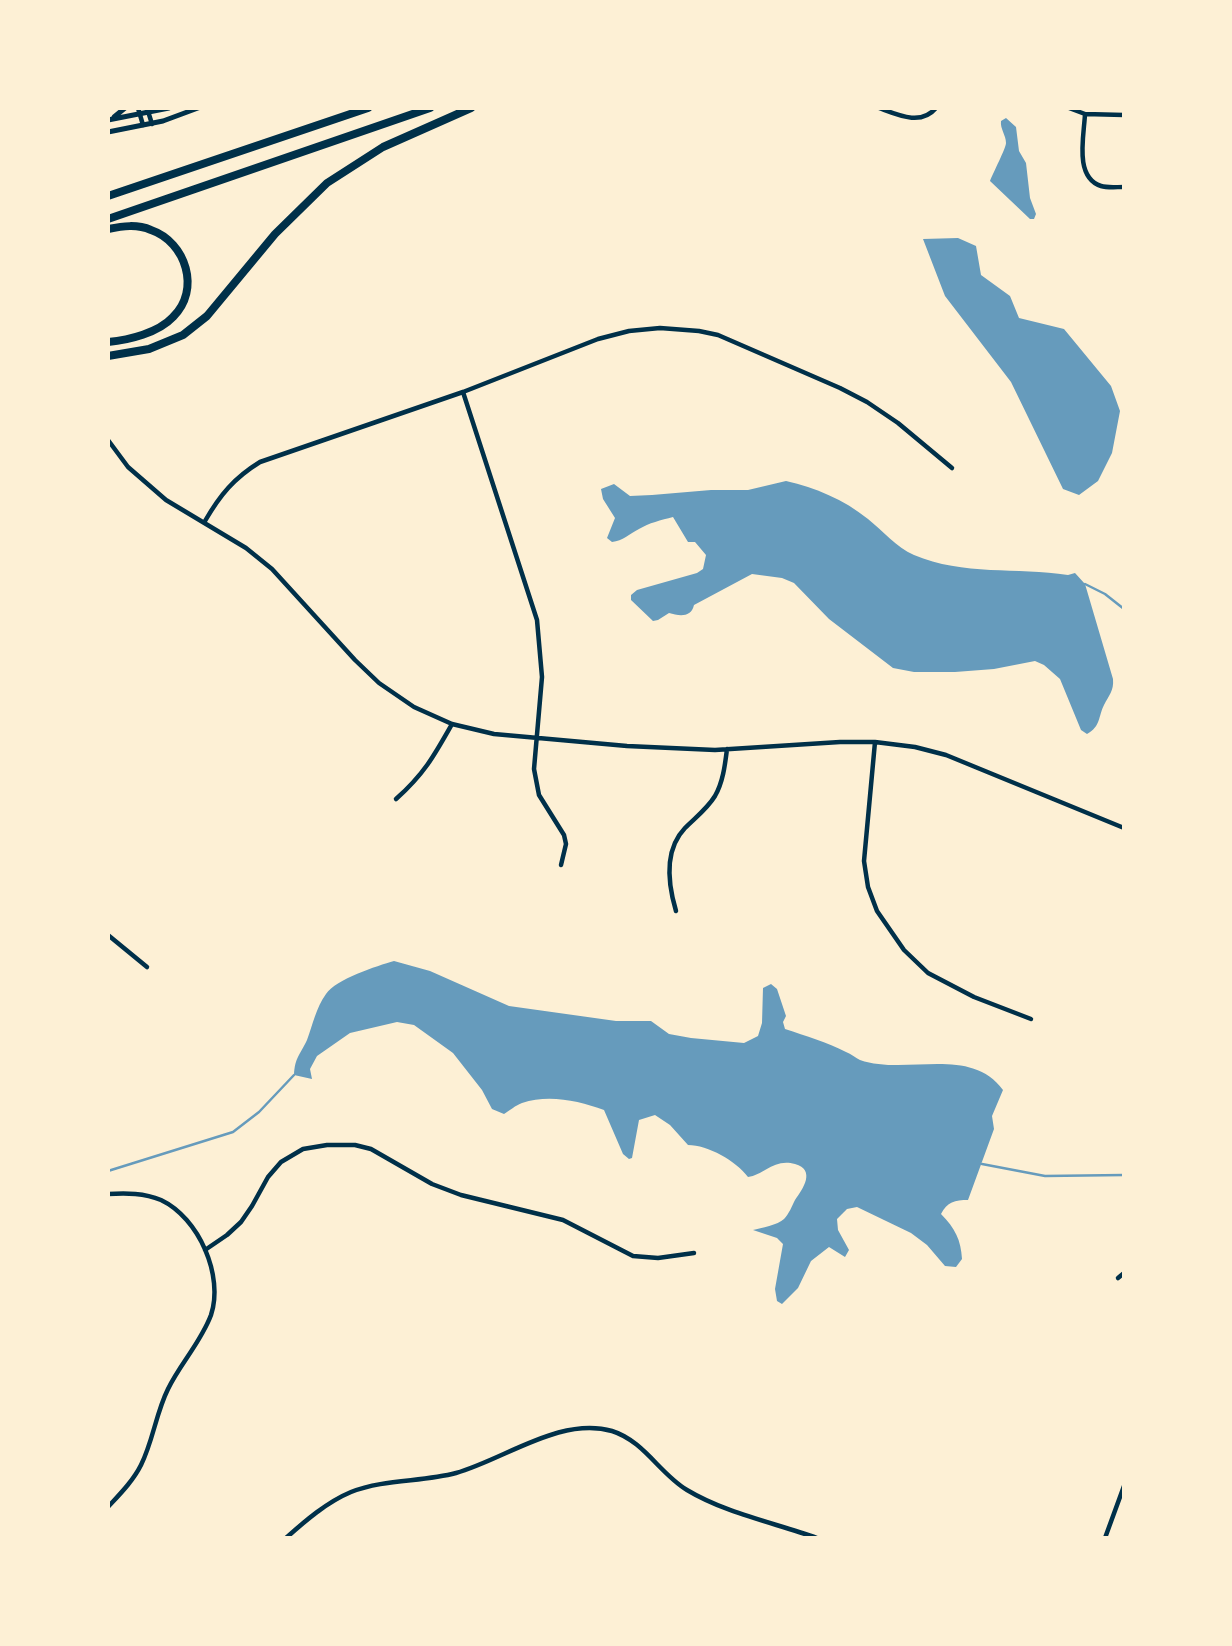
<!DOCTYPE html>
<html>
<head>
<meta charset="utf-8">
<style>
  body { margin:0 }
  #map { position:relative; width:1232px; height:1646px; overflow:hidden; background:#fdf0d5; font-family:"Titillium Web",sans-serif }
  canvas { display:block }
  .frame { position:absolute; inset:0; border:110px solid #fdf0d5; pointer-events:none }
</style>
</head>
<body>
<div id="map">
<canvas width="1232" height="1646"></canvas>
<div class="frame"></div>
</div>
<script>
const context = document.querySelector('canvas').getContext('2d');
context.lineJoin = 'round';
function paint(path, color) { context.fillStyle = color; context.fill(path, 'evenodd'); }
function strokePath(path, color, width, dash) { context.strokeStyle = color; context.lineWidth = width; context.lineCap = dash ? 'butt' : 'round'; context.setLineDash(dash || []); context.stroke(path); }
paint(new Path2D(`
  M1006 118 1016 127 1019 151 1026 163 1030 198 1036 214 1034 219H1030L990 181C993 173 1006 148 1006 143 1006 135 1000 129 1001 121Z
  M958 238 976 246 981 275 1010 296 1019 318 1064 329 1111 386 1120 411 1112 453 1098 481 1079 495 1063 489 1011 382 945 296 923 239Z
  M786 481C816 488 843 499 868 519 883 531 896 547 914 555 963 576 1017 567 1068 575L1075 573 1085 584 1113 679C1114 691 1109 695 1104 705 1098 717 1101 726 1087 734L1081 730 1060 679 1044 665 1035 661 994 669 955 672H914L893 668 829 619 794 583 782 578 752 574 694 605C691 618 679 616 669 613L658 620 653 621 631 600V595L637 590 697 573 703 569 706 555 695 542H688L673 517C661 520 649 523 639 529 629 534 623 541 612 542L607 538 615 518 603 499 601 489 614 484 630 496 652 495 711 490H748Z
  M394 961 430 971 509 1006 616 1021H651L669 1034 691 1038 744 1043 758 1036 762 1023 763 988 771 984 777 989 786 1016 783 1022 785 1029C806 1036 827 1042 846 1052 851 1054 856 1058 860 1060 906 1076 970 1045 1003 1090L992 1116 994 1129 968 1200C955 1200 947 1202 941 1214 955 1228 961 1240 962 1259L956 1267 945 1266 927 1245 911 1233 857 1207 847 1209 837 1219 838 1230 849 1250 845 1257 829 1247 811 1261 798 1288 782 1304 777 1301 775 1289 783 1244 777 1238 753 1230C761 1228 778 1225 784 1219 789 1214 792 1206 795 1200 803 1189 816 1170 795 1164 774 1158 764 1175 748 1177 736 1161 708 1145 688 1145L670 1125 655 1115 639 1120 632 1158 629 1159 623 1154 604 1110C579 1101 549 1094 522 1103 516 1105 509 1111 504 1114L492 1109 482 1090 453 1053 414 1025 397 1022 350 1033 317 1056 310 1069 312 1079 294 1075C295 1057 300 1055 307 1040 313 1024 316 1008 326 994 336 979 377 966 394 961Z`), '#669bbc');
strokePath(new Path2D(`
  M1085 584 1105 594 1124 609
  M982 1164 1045 1176 1124 1175
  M108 1171 233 1132 259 1112 294 1075`), '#669bbc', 2.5);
strokePath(new Path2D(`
  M138 108 143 125
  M147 108 152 124
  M879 108C898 115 921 126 936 108
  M1069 108 1085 114 1124 115
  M1085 114C1084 136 1074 177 1101 186 1107 188 1116 187 1124 187
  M463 392 537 620 542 677 534 769 539 795 564 835 566 844 561 865
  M108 440 128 467 166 500 246 548 272 569 355 660 379 683 414 707 452 724 494 734 627 746 715 750 840 742H875L915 747 946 755 1124 828
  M205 521C220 495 234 478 260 462L463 392 598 339 629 331 660 328 699 331 718 335 840 388 867 402 898 423 952 468
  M875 742 864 861 868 887 877 911 904 950 928 973 974 997 1031 1019
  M396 799C424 774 434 756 452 724
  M676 911C668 884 664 850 685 828 696 817 707 809 715 796 723 782 725 765 727 749
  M108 935 147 967
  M108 1194C127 1193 144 1193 161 1200 199 1218 224 1276 211 1315 201 1342 180 1364 168 1389 156 1413 153 1441 141 1465 133 1481 120 1494 108 1507
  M205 1250 227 1235 241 1222 252 1206 268 1177 281 1162 303 1149 327 1145H355L371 1149 432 1184 461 1195 563 1220 633 1256 658 1258 694 1253
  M1118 1278 1124 1273
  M286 1538C305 1521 327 1502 351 1492 384 1479 422 1482 456 1473 505 1459 561 1416 612 1431 644 1441 660 1474 687 1490 725 1513 775 1523 817 1538
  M1105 1538 1124 1486`), '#003049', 4.5);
strokePath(new Path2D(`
  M114 117 125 108
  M108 120 169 108
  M108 132 163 121 198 108`), '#003049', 5);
strokePath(new Path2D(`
  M108 196 368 108
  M108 219 430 108
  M108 229C123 226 137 224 151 230 186 242 201 290 173 317 158 333 129 340 108 342
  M108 356 149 349 183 335 207 316 275 234 327 183 383 147 471 108`), '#003049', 8);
</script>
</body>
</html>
